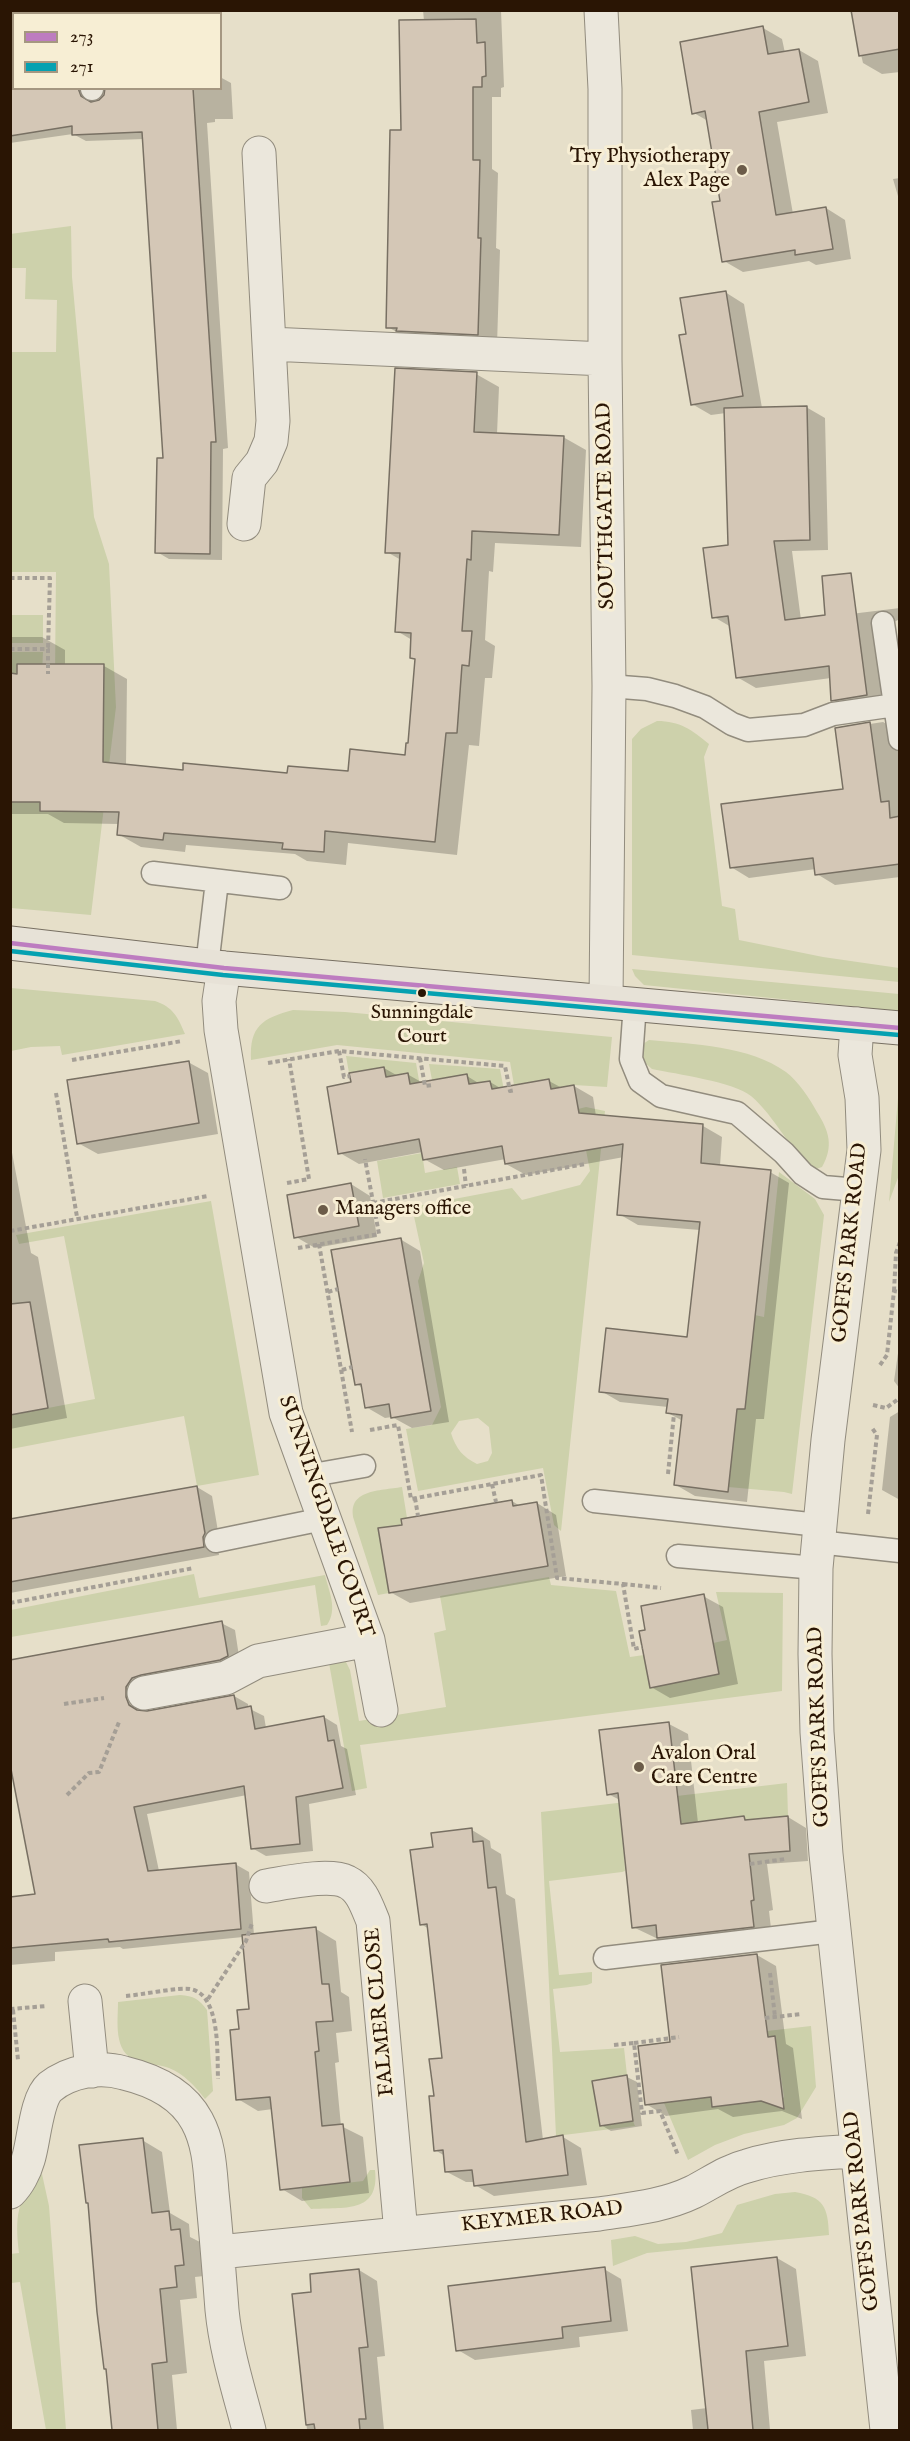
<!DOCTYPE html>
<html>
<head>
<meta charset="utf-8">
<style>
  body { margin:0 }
  #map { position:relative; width:910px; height:2441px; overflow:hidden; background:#e6dfc9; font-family:"IM FELL English",serif }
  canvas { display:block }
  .frame { position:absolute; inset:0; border:12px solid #2a1504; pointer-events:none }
  .legend { position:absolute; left:12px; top:12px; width:210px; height:78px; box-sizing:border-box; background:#f7eed4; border:2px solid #a59781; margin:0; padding:8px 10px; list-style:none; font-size:18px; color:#2a1504 }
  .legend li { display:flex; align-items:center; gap:12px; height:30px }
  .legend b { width:30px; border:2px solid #a59781 }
</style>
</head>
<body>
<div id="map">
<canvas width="910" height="2441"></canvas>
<div class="frame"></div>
<ul class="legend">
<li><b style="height:8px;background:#bd7cc0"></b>273</li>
<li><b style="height:8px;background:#05a1b1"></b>271</li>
</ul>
</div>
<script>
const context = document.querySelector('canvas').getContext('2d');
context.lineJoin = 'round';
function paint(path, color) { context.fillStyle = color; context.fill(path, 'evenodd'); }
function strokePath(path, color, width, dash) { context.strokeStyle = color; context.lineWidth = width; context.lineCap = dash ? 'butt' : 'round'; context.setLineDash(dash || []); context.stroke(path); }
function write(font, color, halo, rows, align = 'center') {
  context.font = font + ' "IM FELL English",serif'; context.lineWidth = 6; context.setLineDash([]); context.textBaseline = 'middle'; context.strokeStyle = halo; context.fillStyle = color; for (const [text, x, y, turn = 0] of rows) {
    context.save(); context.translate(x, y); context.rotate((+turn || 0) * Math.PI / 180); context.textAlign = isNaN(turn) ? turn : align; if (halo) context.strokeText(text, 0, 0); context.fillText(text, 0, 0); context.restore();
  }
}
paint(new Path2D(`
  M71 226 72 277 94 517 109 564 116 707 91 915 11 908V802H40V811H89L104 726V665L55 674 56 572H11L12 361 11 352H56L57 300 25 299 26 268H11L10 234Z
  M11 615H43V643H11Z
  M11 652H43L42 674 11 673Z
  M657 721C680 721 692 730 709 744L704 757 722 906 735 909 739 940 823 957 899 968V982L632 955V739L641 729Z
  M632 969 899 994V1011L644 985 635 976Z
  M11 988 155 1001C173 1007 178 1017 185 1034L62 1055 60 1046 31 1047 11 1051Z
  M293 1010 345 1012 612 1037 607 1087 574 1085 551 1089 549 1079 514 1085 510 1062 337 1045 251 1060C249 1026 263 1018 293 1010Z
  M649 1040C693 1044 750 1046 786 1072 798 1081 810 1099 817 1112 829 1131 834 1146 822 1167L816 1169C788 1150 776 1117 751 1096 734 1082 676 1074 652 1069L644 1062 640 1053 643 1044Z
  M346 1056 416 1063 421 1092 411 1094 407 1073 386 1077 384 1067 349 1073Z
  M429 1064 500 1069 505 1096 493 1098 490 1081 469 1084 432 1080Z
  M899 1095V1175L889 1202 898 1098Z
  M586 1107 605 1111 561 1531 554 1525 543 1468 418 1491 406 1429 432 1425 441 1407 418 1281 424 1263 412 1207 512 1188 522 1200 580 1185 590 1171 578 1109ZM478 1418 489 1427 492 1453 488 1461 477 1464C463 1457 456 1449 451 1433L459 1421Z
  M422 1153 425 1173 457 1167 460 1184 383 1198 377 1161Z
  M779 1172 815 1199 824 1215 792 1494 784 1492 728 1487 737 1409H745L755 1315 764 1317Z
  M211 1201 259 1475 197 1486 184 1416 11 1449V1415L95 1399 64 1236 19 1244 16 1235Z
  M402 1487 407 1518 401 1519 402 1525 379 1528 389 1593 378 1595 354 1520C346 1489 380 1491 402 1487Z
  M194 1574 199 1598 325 1575C329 1592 338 1609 327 1625L321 1626 315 1585 11 1637V1610Z
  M549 1577 551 1585 616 1591 630 1657 644 1655 657 1686 719 1674 713 1643 727 1640 716 1592 783 1593 782 1691 360 1745 367 1788 352 1791 329 1663 345 1660 350 1670 359 1721 446 1707 434 1633 446 1630 440 1596Z
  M787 1783 788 1816 758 1819 760 1845 748 1846 744 1816 646 1850 624 1853 625 1871 622 1872 549 1881 559 1975 592 1972V1983L587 1985 553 1989 560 2052 624 2048 627 2075 592 2081 600 2126 633 2121 635 2126 556 2136 541 1812Z
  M180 1995C194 1996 199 1999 207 2010L213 2091 205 2099C195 2086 184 2074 169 2068 159 2064 146 2065 136 2061 113 2051 118 2022 118 2002Z
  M811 2026 816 2087 797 2118 784 2125 744 2134 715 2145 688 2160 664 2103 711 2097 712 2107 762 2101 770 2104 779 2102 784 2097 775 2036 767 2037V2031Z
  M370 2170H375C380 2214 343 2207 311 2209L302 2198V2188L363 2181Z
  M42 2174 49 2206 66 2430H46L20 2282 11 2283 10 2254 19 2253C15 2218 16 2198 42 2174Z
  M795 2192C824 2197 828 2207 829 2235L647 2253 613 2266 611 2240 635 2236 658 2244 686 2242 722 2233 737 2205 775 2194Z`), '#cdd1ab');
paint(new Path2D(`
  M119 10H214L215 14H119Z
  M423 10H501L504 87 501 88V97H492V169L498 173 496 248 500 250 497 345 407 338 388 327 402 131 424 21Z
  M900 10V72L882 74 863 63 858 42Z
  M763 28 782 39 785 53 799 50 818 61 828 113 777 122 793 214 826 208 845 220 851 259 816 265 809 261 743 272 724 261 722 203 708 121 694 113Z
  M10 45H14V88H92L90 98 94 103 105 97 107 88H220V77L231 83 233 119H215V122L207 123 228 448 223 449 222 560 169 559 157 552 165 459 144 139 86 141 73 134 10 143Z
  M900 178V203L893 179Z
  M725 292 744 304 762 408 806 407 825 418 828 550 792 551 801 620 900 608V632L898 620 892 623 897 703 851 710 833 700 831 678 756 688 737 677 731 627 714 617 730 546 726 413 711 415 692 404 688 335Z
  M476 374 499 387 497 434 563 437 586 450 581 547 495 543 493 572 489 571 485 640 495 646 492 678H485L479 746 469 745 457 855 348 843 346 865 307 861 295 854 186 845 185 852 141 847 118 834 119 824 64 823 48 814H10V637H42L65 650V666H104L127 679 126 766 184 772 289 775 349 772 407 757 410 745 417 660 411 657 412 640 397 631 401 560 387 552Z
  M883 722 900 731V877L835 885 817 874 816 869 749 878 731 867 845 790 837 729Z
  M188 1062 208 1073 218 1134 98 1154 78 1143Z
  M384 1068 398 1076 407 1074 423 1083 467 1076 480 1084 490 1082 502 1089 549 1081 562 1088 574 1086 593 1097 596 1116 703 1126 722 1137 720 1166 770 1172 789 1183 764 1419H756L747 1502 695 1496 676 1485 683 1421 668 1413V1407L620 1402 601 1391 688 1339 700 1230 638 1225 619 1214 624 1157 526 1175 506 1164V1159L444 1170 424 1159 423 1152 359 1164 340 1153 353 1083Z
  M10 1142 31 1253 38 1257 67 1418 10 1429Z
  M351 1184 370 1196 377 1237 315 1248 296 1237Z
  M400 1239 420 1251 449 1422 412 1428 392 1417 385 1418 366 1407 363 1388 356 1384Z
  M900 1339V1389L894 1381Z
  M900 1411V1500L882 1490 890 1417Z
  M197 1487 212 1496 220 1543 218 1547 219 1555 10 1593V1521Z
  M512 1501 520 1506 537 1503 556 1515 566 1576 410 1603 390 1592Z
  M703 1596 723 1607 738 1684 670 1698 651 1687 647 1631Z
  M221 1623 235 1630 240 1663 139 1706 142 1712 234 1696 248 1704V1708L264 1716 266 1728 324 1717 337 1725 341 1746 347 1749 356 1795 309 1804 313 1851 266 1856 252 1848 247 1795 147 1814 159 1871 235 1864 249 1872 254 1935 316 1929 336 1941 341 1992 349 1997 352 2031 336 2033 339 2062 335 2063 341 2126 363 2137 369 2193 302 2201 282 2189 273 2109 258 2111 238 2099 241 2030 250 2011 243 1937 123 1949 120 1947 55 1952V1961L10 1965V1898L37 1896 10 1702Z
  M669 1724 688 1734 698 1823 744 1818 749 1821 788 1817 806 1828 808 1861 767 1864 773 1910 769 1911 772 1937 677 1948 633 1927 620 1800 608 1794Z
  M472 1830 490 1841 491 1848 501 1854 506 1894 515 1899 543 2140 563 2137 581 2148 587 2185 494 2196 475 2185V2182H466L447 2172 445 2156 435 2150 436 2097 444 2059 429 1929 421 1924 435 1848Z
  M757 1955 776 1966 786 2044 793 2048 802 2119 782 2111 733 2117 718 2109 666 2116 646 2104 672 2044Z
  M627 2077 637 2082 642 2126 611 2131 601 2125Z
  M142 2140 162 2152 170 2213 189 2224 190 2237 200 2242 204 2276 195 2277 197 2298 180 2300 187 2373 172 2375 177 2430H114L108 2370Z
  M777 2258 796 2269 806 2356 764 2361 770 2430H693L691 2410 707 2408Z
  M604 2269 621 2279 628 2331 579 2337 580 2347 475 2360 458 2350Z
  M359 2270 377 2281 385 2356 377 2357 384 2430H307L293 2295 313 2293 311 2275Z`), '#0003');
const building = new Path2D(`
  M851 10H900V49L859 56Z
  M476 19 477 43 485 42 486 76 482 77V87H473V160H480L478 238H481L478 335 396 331 397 328H386L390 130H401L399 20Z
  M763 26 768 54 799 49 809 102 759 112 776 215 826 207 833 249 795 255V250L722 262 712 202 720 201 705 111 692 114 680 42Z
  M10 88H78L81 96 91 102 99 100 104 95 105 88H193L216 442H211L210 554 155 553 157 458H163L142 132 72 135V126L10 136Z
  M726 291 743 396 691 405 679 335 686 334 680 298Z
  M395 368 477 372 474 432 564 436 559 535 472 531 471 560 467 559 462 631H472L469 666 462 665 457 733H446L435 842 325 831 324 852 282 849 283 843 164 833 163 840 117 835 119 812 40 811V802H10V673L17 674V664H104L103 762 183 770V763L287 773 288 766 348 771 350 749 405 755 406 743H408L415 659 410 658 411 633 395 632 400 553H385Z
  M807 406 810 540 774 541 785 620 825 615 822 576 851 573 867 695 831 701 829 666 736 678 728 616 712 618 703 548 728 545 724 408Z
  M870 722 881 802 889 801 890 818 900 816V864L815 875 813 858 730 868 721 804 843 789 835 728Z
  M189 1061 199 1123 77 1144 67 1080Z
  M384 1067 386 1077 408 1073 410 1084 467 1074 469 1084 490 1081 492 1089 549 1079 551 1089 574 1085 579 1113 703 1124 701 1163 771 1170 745 1409H737L728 1492 674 1485 682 1415 666 1413 668 1399 599 1392 606 1328 687 1337 700 1222 617 1215 623 1144 505 1164 502 1146 423 1160 419 1139 338 1154 327 1087 351 1082 349 1073Z
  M351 1183 359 1226 294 1238 287 1195Z
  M401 1238 431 1411 391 1418 389 1404 365 1408 361 1384 355 1385 331 1250Z
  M30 1302 48 1408 10 1415V1304Z
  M197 1486 205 1533 203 1537 204 1547 10 1582V1519Z
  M512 1500 513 1506 537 1502 548 1566 389 1593 378 1528 402 1525 401 1519Z
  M704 1594 719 1674 650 1688 639 1631 645 1630 641 1606Z
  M222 1621 228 1656 220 1660 141 1675 132 1678 126 1687V1697L129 1705 137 1710 147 1711 234 1695 237 1709 251 1706 255 1729 324 1716 328 1741 334 1740 343 1788 296 1797 300 1844 251 1849 244 1786 134 1807 148 1871 236 1863 241 1929 109 1942 108 1939 10 1948V1897L35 1894 10 1764V1660Z
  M669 1722 681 1824 744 1816 745 1820 788 1816 790 1851 749 1854 754 1900 751 1901 754 1927 657 1938 656 1925 632 1928 618 1793 607 1795 599 1730Z
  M472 1828 473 1842 483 1841 488 1888 496 1887 526 2142 563 2135 568 2175 474 2186 472 2170 445 2172 443 2150 434 2151 429 2096H434L429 2059 442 2058 427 1924 420 1925 410 1850 433 1847 431 1833Z
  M316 1927 322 1984H329L333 2021 316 2022 319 2051 315 2052 322 2126 343 2124 350 2182 280 2190 270 2097 236 2100 230 2030 239 2029 237 2010 249 2009 242 1935Z
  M757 1954 768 2037 775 2036 784 2109 761 2101 712 2107 711 2097 645 2105 638 2046 670 2042 661 1965Z
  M627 2075 633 2121 600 2126 592 2081Z
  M143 2138 152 2213 169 2211 171 2230 180 2229 184 2265 175 2266 177 2287 160 2289 167 2362 152 2364 158 2430H112L106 2369H104L97 2312 88 2203H86L79 2145Z
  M777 2257 788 2346 746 2351 753 2430H708L691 2267Z
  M605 2267 611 2321 562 2327 563 2338 456 2351 448 2286Z
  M359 2269 368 2347 359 2348 366 2419H359L360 2430H315L314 2424 306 2425 292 2294 311 2292 310 2274Z`);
paint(building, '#d4c7b6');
strokePath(building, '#787063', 1.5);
const lane = new Path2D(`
  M89 10V14
  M92 88V89
  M883 623 900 739
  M609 686 647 689 675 696 705 707 732 724 748 730 804 725 833 714 895 705
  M153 873 280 888
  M207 966 217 881
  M635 1004 631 1059 640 1081 661 1096 737 1113 784 1153 803 1174 823 1187 858 1190
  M307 1476 364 1466
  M594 1501 819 1525
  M216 1541 323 1519
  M818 1542 900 1551
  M678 1556 816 1568
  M605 1958 833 1931`);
const street = new Path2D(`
  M601 10 605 89V359L609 686 606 1001
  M269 344 605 359
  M244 524 249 478 262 462 271 441 273 421 259 153
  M224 968 219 1001 221 1030 286 1413 368 1640 381 1710
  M857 1024 855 1055 862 1098 864 1150 828 1440 816 1568 815 1654 817 1732 826 1854 887 2430
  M144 1693 226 1678 258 1661 368 1640
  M266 1886C285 1883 329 1873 347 1882 362 1889 367 1907 373 1921L401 2233
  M85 2001 92 2071
  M10 2192C18 2184 25 2171 28 2160 34 2142 36 2099 50 2087 70 2071 99 2066 124 2073 153 2080 182 2093 197 2121 209 2143 210 2168 212 2192 216 2231 219 2271 222 2310 226 2351 239 2391 249 2430
  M219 2252 599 2214C631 2209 664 2206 693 2192 711 2183 727 2171 747 2166 782 2155 821 2153 857 2151`);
const primary = new Path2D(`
  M10 943 224 968 900 1028`);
strokePath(lane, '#928c7e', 25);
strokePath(street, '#928c7e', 35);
strokePath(primary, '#787063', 35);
strokePath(new Path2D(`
  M10 578H50L48 649
  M10 649H48V674
  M339 1051 344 1077 350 1076
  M420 1058 425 1086 433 1085
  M72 1060 182 1041
  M268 1063 339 1051 505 1066 510 1091 515 1090
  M56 1093 77 1217
  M464 1169 466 1186
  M287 1183 309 1179 289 1059
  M373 1203 585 1164
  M10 1231 208 1196
  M319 1244 352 1432
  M298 1248 379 1234 365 1159
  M894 1291 896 1253 900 1242
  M328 1292 338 1289
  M880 1365 887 1355 894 1291 900 1292
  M342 1370 352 1367
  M873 1405 886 1408 897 1400
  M370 1430 398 1425 411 1499 541 1475 557 1578 623 1584 634 1649 642 1647
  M668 1474 674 1414
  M492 1484 496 1502
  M415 1498 418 1516
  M868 1514 877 1435 872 1428
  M623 1584 661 1588
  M10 1603 194 1568
  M64 1704 104 1698
  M67 1795 89 1773 99 1772 119 1722
  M750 1864 785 1859
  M770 1973 775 2017
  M126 1996C140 1995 179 1987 190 1989 221 1994 217 2055 218 2079
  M208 1999 246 1941 252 1923
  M10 2009 47 2006
  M13 2010 18 2060
  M765 2018 802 2014
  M634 2043 679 2037
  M614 2045 634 2043 642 2113 660 2111 678 2155`), '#a59f96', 4, [4.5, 3]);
strokePath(lane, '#ebe7dc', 22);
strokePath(street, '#ebe7dc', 33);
strokePath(primary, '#e7e2d7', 33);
strokePath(new Path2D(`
  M10 943 224 968 900 1028`), '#bd7cc0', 4.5);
strokePath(new Path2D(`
  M10 951 223 975 899 1035`), '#05a1b1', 4.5);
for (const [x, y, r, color] of [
  [742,170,6,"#6c5c49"],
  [422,993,5,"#2a1504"],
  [323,1210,6,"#6c5c49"],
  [639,1767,6,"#6c5c49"]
]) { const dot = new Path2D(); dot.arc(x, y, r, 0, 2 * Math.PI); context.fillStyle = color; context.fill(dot); strokePath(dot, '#f7eed4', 2); }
write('20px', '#2a1504', '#f7eed4', [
  ["Sunningdale",422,1014],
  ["Court",422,1038]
]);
write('21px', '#2a1504', '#f7eed4', [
  ["Try Physiotherapy",730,158,"right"],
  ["Alex Page",730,182,"right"],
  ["Managers office",335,1210],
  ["Avalon Oral",651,1755],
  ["Care Centre",651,1779]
], 'left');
write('21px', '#2a1504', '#f7eed4', [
  ["SOUTHGATE ROAD",607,506,-91],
  ["GOFFS PARK ROAD",851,1243,-84],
  ["SUNNINGDALE COURT",325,1517,71],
  ["GOFFS PARK ROAD",820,1727,-92],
  ["FALMER CLOSE",381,2012,-95],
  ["GOFFS PARK ROAD",863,2211,-96],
  ["KEYMER ROAD",542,2218,-6]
]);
</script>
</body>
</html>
